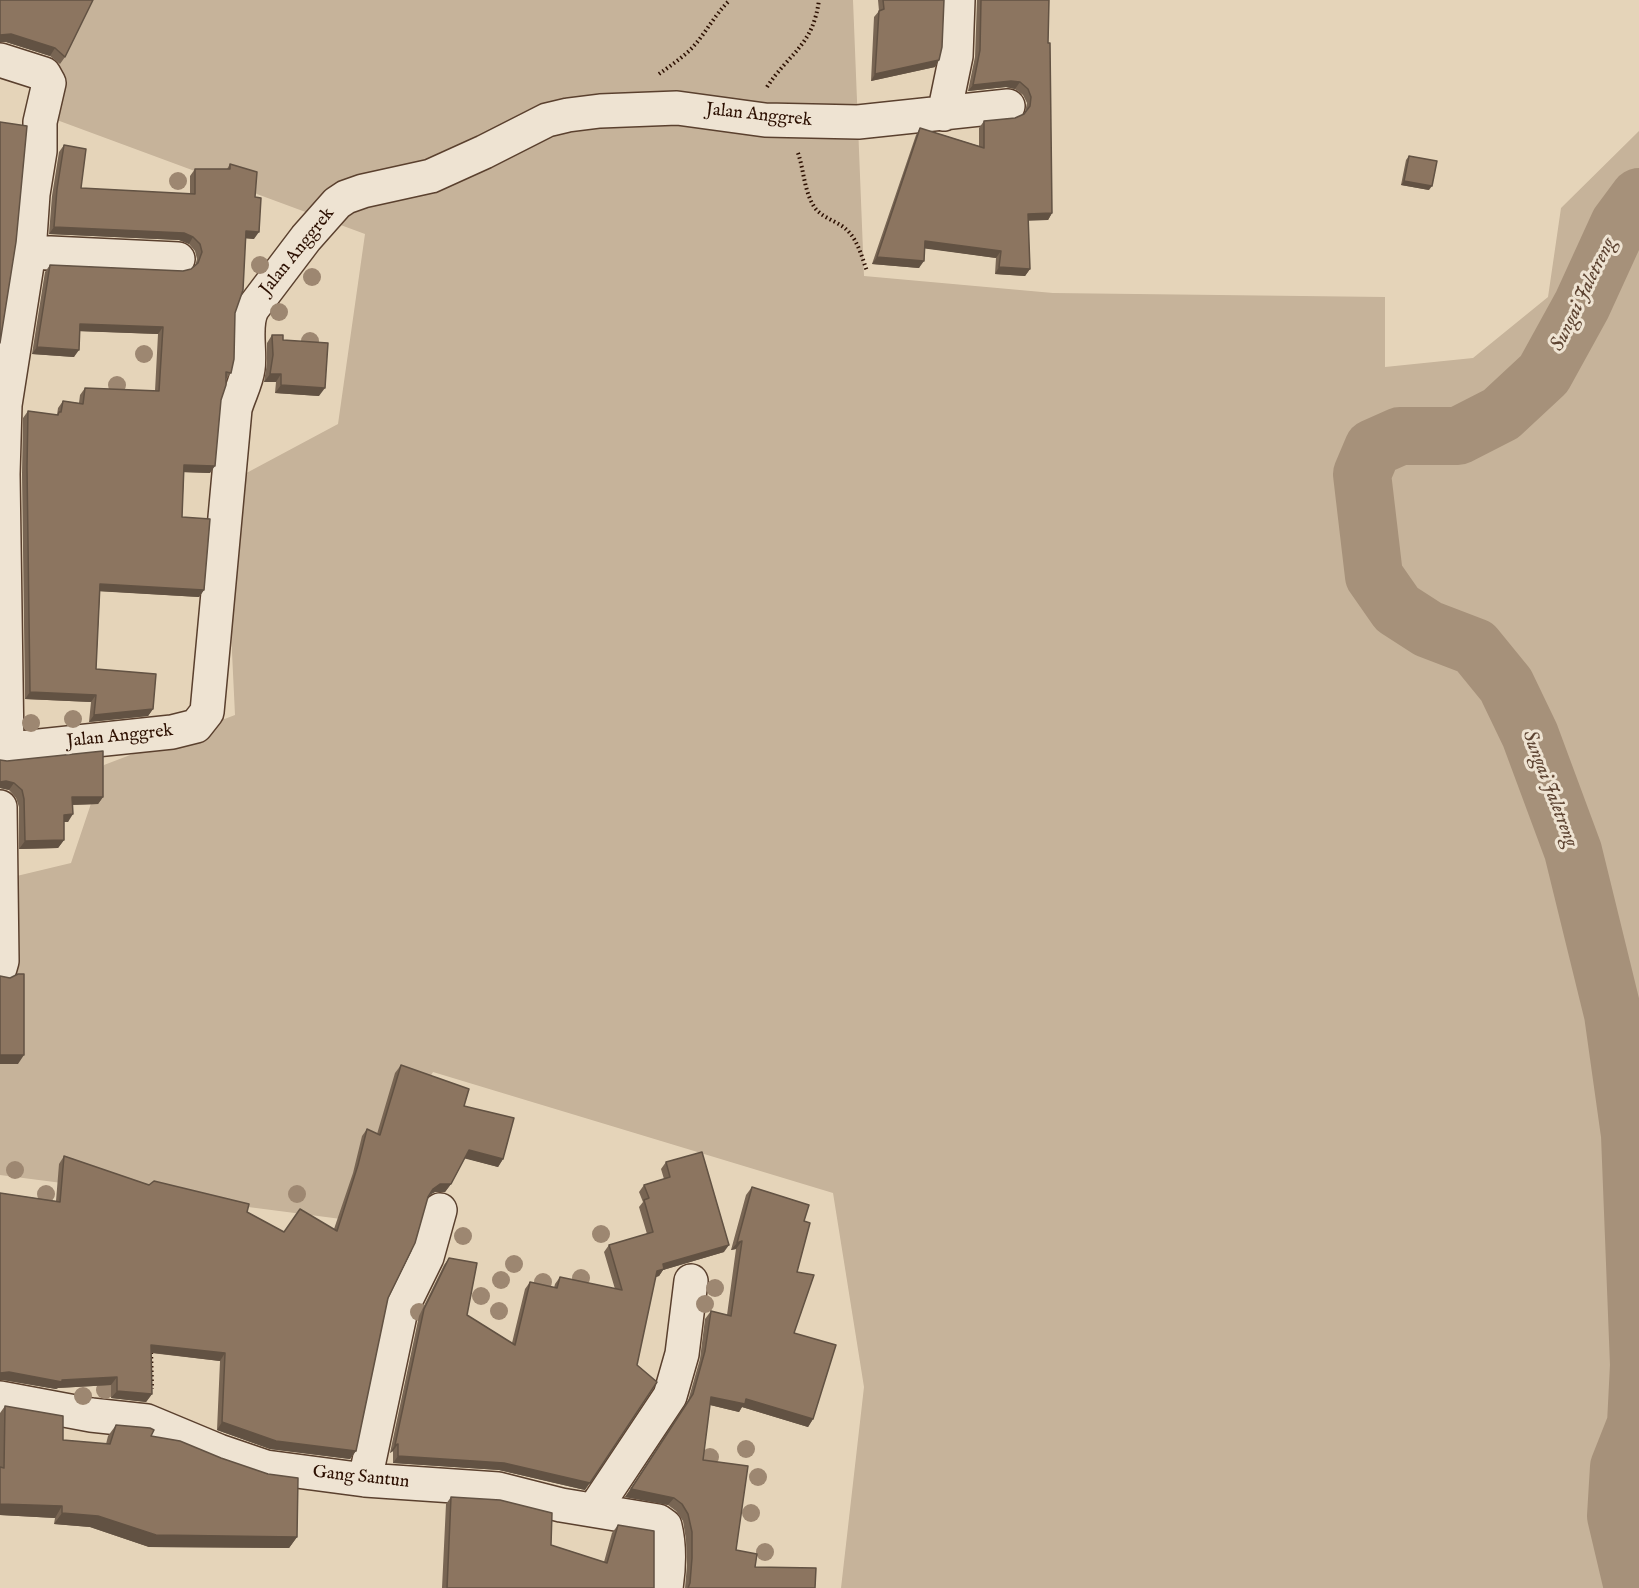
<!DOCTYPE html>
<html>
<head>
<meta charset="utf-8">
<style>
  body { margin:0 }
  canvas { display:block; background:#e5d4b9 }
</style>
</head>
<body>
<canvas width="1639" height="1588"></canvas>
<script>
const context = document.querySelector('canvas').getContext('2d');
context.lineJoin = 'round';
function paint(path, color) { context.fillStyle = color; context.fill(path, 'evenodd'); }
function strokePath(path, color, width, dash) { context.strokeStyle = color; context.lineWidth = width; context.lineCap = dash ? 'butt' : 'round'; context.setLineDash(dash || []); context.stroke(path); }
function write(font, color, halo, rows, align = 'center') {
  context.font = font + ' "IM FELL English",serif'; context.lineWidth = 6; context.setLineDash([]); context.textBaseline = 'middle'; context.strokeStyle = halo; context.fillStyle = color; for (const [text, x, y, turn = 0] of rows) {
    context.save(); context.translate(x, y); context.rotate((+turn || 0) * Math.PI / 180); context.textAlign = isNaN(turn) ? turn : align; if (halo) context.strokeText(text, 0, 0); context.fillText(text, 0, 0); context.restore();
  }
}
paint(new Path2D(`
  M70 0H853L864 276 1053 293 1385 297V367L1473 358 1548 297 1561 208 1639 131V1588H841L864 1387 833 1193 433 1072 349 1220 0 1175V880L71 863 104 765 235 715 224 485 338 424 365 234 46 116Z`), '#c6b39a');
strokePath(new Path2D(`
  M1633 1588 1616 1516 1619 1467 1636 1424 1639 1365 1630 1135 1613 1014 1573 851 1530 735 1506 685 1475 647 1428 629 1397 609 1374 576 1362 474 1373 448 1400 436H1458L1501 414 1544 374 1582 305 1619 224 1639 197`), '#a6917a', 58);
const minor = new Path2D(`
  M0 60 44 74 49 83 40 122V151L33 194 29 252 5 405 3 474 7 749
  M944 114 956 56 958 0
  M29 252 178 259
  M0 750 172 732 196 726 207 712 235 409C239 395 246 383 248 369 251 350 243 324 253 308L306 238 337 203 346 197 363 191 431 176 484 152 547 120 568 115 600 111 677 108 765 120 858 122 1008 106
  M0 807 2 961 0 968
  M0 1398 91 1415 147 1421 219 1451 266 1467 365 1480 498 1489 561 1505 658 1521 665 1526C670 1546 669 1568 666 1588
  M365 1480 401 1310 427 1257 440 1210
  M594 1510 670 1396 682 1354 691 1281`);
strokePath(minor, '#5a402e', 36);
strokePath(new Path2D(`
  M659 74C670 66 682 58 692 48 706 33 715 14 730 0
  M767 87C789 53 813 46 819 0
  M798 153C804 170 804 192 815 208 822 217 833 220 842 226 857 236 861 255 867 271
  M151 1348 152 1389`), '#2c0f00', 4, [1.5, 3]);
strokePath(minor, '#eee3d2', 33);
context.fillStyle = '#9d8771';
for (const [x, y] of [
  [178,181],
  [260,265],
  [312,277],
  [279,312],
  [310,341],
  [144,354],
  [117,385],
  [73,719],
  [31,723],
  [15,1170],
  [46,1194],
  [297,1194],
  [601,1234],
  [463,1236],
  [514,1264],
  [581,1278],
  [501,1280],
  [543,1282],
  [715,1288],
  [481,1296],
  [705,1304],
  [499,1311],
  [419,1312],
  [105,1390],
  [83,1396],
  [746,1449],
  [710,1457],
  [758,1477],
  [751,1513],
  [765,1552]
]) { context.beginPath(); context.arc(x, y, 9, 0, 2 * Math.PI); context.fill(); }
paint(new Path2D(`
  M0 0 65 57 60 64 50 56 6 42H0Z
  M878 0H944L939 60 935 67 871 81 874 17 879 11Z
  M977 0H1049L1048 43 1052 213 1048 220H1028L1030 269 1025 276 995 274 996 258 925 248 919 268 872 264 916 135 920 128 979 146V128L984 121 1015 118 1024 114 1025 112 1027 103 1023 95 1015 89 1006 87 968 91 975 57Z
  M64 145 81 188 190 194V176L195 169H227L230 164 255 197 254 239 246 238 235 313 231 373 226 379 221 400 210 473 184 472 182 517 204 590 199 597 100 591 96 669 153 709 148 716 89 722 91 702 25 699 22 474 23 418 28 411 57 415 58 408 63 401 79 403 80 395 85 388 155 391 158 334 80 331 74 357 32 354 45 272 50 265 183 271 191 269 195 266 197 259 195 251 189 244 179 240 49 234 52 196 59 152Z
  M1409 156 1429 190 1401 185 1406 160Z
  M272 335 283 340 319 396 275 393 276 382H264L267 363V343Z
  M0 760 103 797 98 804 73 805 68 822H64V840L58 848 19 849V807L16 798 9 790 0 788Z
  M401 1065 464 1106 503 1159 498 1167 465 1158 451 1184 445 1192H435L428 1196 388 1298 356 1451 350 1459 270 1449 217 1430 220 1361 151 1353 152 1394 146 1402 111 1398V1385L58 1388 56 1389 3 1380H0V1193L56 1201 59 1164 64 1156 149 1185 247 1212 284 1232 334 1229 353 1173 362 1136 367 1129 377 1134 395 1073Z
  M666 1162 724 1252 663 1270 659 1276 656 1277 585 1490 499 1470 393 1463V1451L390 1453 419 1316 444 1265 449 1258 467 1315 512 1343 525 1289 530 1282 554 1288 555 1284 560 1277 615 1289 604 1252 609 1245 647 1234 639 1207 643 1202 639 1192 644 1185 664 1179 661 1169Z
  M752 1187 804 1221 797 1272 794 1333 813 1419 808 1427 742 1407 739 1412 710 1405 703 1460 736 1550 755 1567 815 1588H685L687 1565 686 1540 683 1521 676 1511 668 1505 625 1497 688 1401 700 1359 705 1319 711 1311 727 1315 736 1249 731 1250 746 1195Z
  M5 1406 63 1440 106 1444 108 1436 116 1425 151 1436 297 1537 289 1548 149 1547 90 1527 54 1524 55 1518 0 1515V1413Z
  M451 1497 551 1545 604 1562 612 1533 618 1525 654 1588H442L446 1504Z`), '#786553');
paint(new Path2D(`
  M1 34H11L55 48 50 56 6 42H0V35Z
  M939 60 935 67 871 81 875 74Z
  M1011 81 1020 82 1015 89 1006 87 968 91 973 85Z
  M1404 181 1432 186 1429 190 1401 185Z
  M1052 213 1048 220 1023 221 1028 214Z
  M54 227 184 233 193 237 189 244 179 240 49 234Z
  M246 231 259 232 254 239 241 238Z
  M925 241 1001 251 996 258 921 248Z
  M877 257 924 261 919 268 872 264Z
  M999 267 1030 269 1025 276 995 274Z
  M80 324 163 327 158 334 75 331Z
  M37 347 79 350 74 357 32 354Z
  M270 374H281L276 382H264Z
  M281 385 325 388 319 396 275 393Z
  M184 465 215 466 210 473 179 472Z
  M100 584 204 590 199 597 95 591Z
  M30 692 96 695 91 702 25 699Z
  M153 709 148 716 89 722 94 715Z
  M6 781 14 783 9 790 0 788V782Z
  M72 797H103L98 804 67 805Z
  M73 814 68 822H58L64 815Z
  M64 840 58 848 19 849 25 841Z
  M0 1055H24L18 1064H0Z
  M469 1150 503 1159 498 1167 463 1158Z
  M440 1184H451L445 1192H435L427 1196 433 1189Z
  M742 1241 736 1249 731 1250 737 1243Z
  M729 1245 724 1252 663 1270 659 1276 652 1278 663 1264Z
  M151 1345 225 1353 220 1361 146 1352Z
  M9 1372 62 1380 117 1377 111 1385 58 1388 56 1389 3 1380H0V1373Z
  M117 1391 152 1394 146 1402 111 1398Z
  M711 1397 746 1399 813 1419 808 1427 742 1407 739 1412 706 1404Z
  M222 1422 356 1451 350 1459 270 1449 217 1430Z
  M398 1444 393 1451 390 1453 395 1445Z
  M398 1456 504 1463 590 1483 585 1490 499 1470 393 1463Z
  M631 1489 674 1498 668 1505 625 1497Z
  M0 1504 62 1506 55 1518 0 1515Z
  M62 1513 98 1516 297 1537 289 1548 149 1547 90 1527 54 1524Z`), '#625243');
const building = new Path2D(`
  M0 0H93L65 57 55 48 11 34 0 35Z
  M883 0H944L942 47 939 60 875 74 879 11 884 9Z
  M981 0H1049L1048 43H1050L1052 213 1028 214 1030 269 999 267 1001 251 925 241 924 261 877 257 920 128 984 148V121L1015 118 1024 114 1030 106 1031 97 1028 89 1020 82 1011 81 973 85 980 50Z
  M0 122 27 126 16 242 0 343Z
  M64 145 86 149 81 188 195 194V169H230V164L257 172 255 197 261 198 259 232 246 231 243 290 235 313 234 359 231 373 226 372V385L221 400 215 466 184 465 182 517 210 519 204 590 100 584 96 669 156 674 153 709 94 715 96 695 30 692 27 467 28 411 58 415 59 412H61L63 401 83 404 85 388 159 391 163 327 80 324 79 350 37 347 50 265 183 271 191 269 198 263 202 252 200 244 193 237 184 233 54 227 57 189Z
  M1409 156 1437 161 1432 186 1404 181Z
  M272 335H283V340L328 343 325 388 281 385V374H270L273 355Z
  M103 751V797H72L73 814 64 815V840L25 841 24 799 22 790 14 783 6 781 0 782V760L7 761Z
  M18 974H24V1055H0V976L10 978Z
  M401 1065 469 1089 464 1106 514 1118 503 1159 469 1150 451 1184H440L433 1189 428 1197 415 1243 388 1298 356 1451 276 1441 222 1422 225 1353 151 1345 152 1394 117 1391V1377L62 1380V1382L9 1372 0 1373V1193L60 1202 64 1156 149 1185 154 1181 249 1204 247 1212 284 1232 300 1209 337 1231 358 1165 367 1129 380 1135Z
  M702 1152 729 1245 663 1264 664 1269 657 1271 637 1365 657 1382 590 1483 504 1463 398 1456V1444L395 1445 424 1309 449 1258 477 1263 467 1315 515 1345 530 1282 557 1288 560 1277 622 1290 609 1245 653 1232 644 1200 649 1198 644 1185 670 1177 666 1162Z
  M752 1187 809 1205 804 1221 810 1223 797 1272 814 1275 794 1333 836 1345 813 1419 746 1399 745 1404 711 1397 703 1460 748 1466 736 1550 757 1554 755 1567 816 1568 815 1588H688L690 1583 692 1558V1532L688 1514 682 1504 674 1498 631 1489 693 1394 705 1351 711 1311 731 1316 742 1241 737 1243Z
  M5 1406 63 1416V1440L110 1444 116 1425 150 1428 154 1430 151 1436 180 1441 221 1458 268 1474 298 1478 297 1537 156 1535 98 1516 62 1513V1506L0 1504V1467L4 1468Z
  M451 1497 500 1500 552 1513 551 1545 607 1563 618 1525 654 1531V1588H447Z`);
paint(building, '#8c7560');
strokePath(building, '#625243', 1.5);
write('18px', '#2c0f00', '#eee3d2', [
  ["Jalan Anggrek",759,116,6],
  ["Jalan Anggrek",298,252,-51],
  ["Jalan Anggrek",120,737,-6],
  ["Gang Santun",361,1478,6]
]);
write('italic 20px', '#5d4331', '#eee3d2', [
  ["Sungai Jaletreng",1584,295,-64],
  ["Sungai Jaletreng",1549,789,69]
]);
</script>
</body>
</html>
